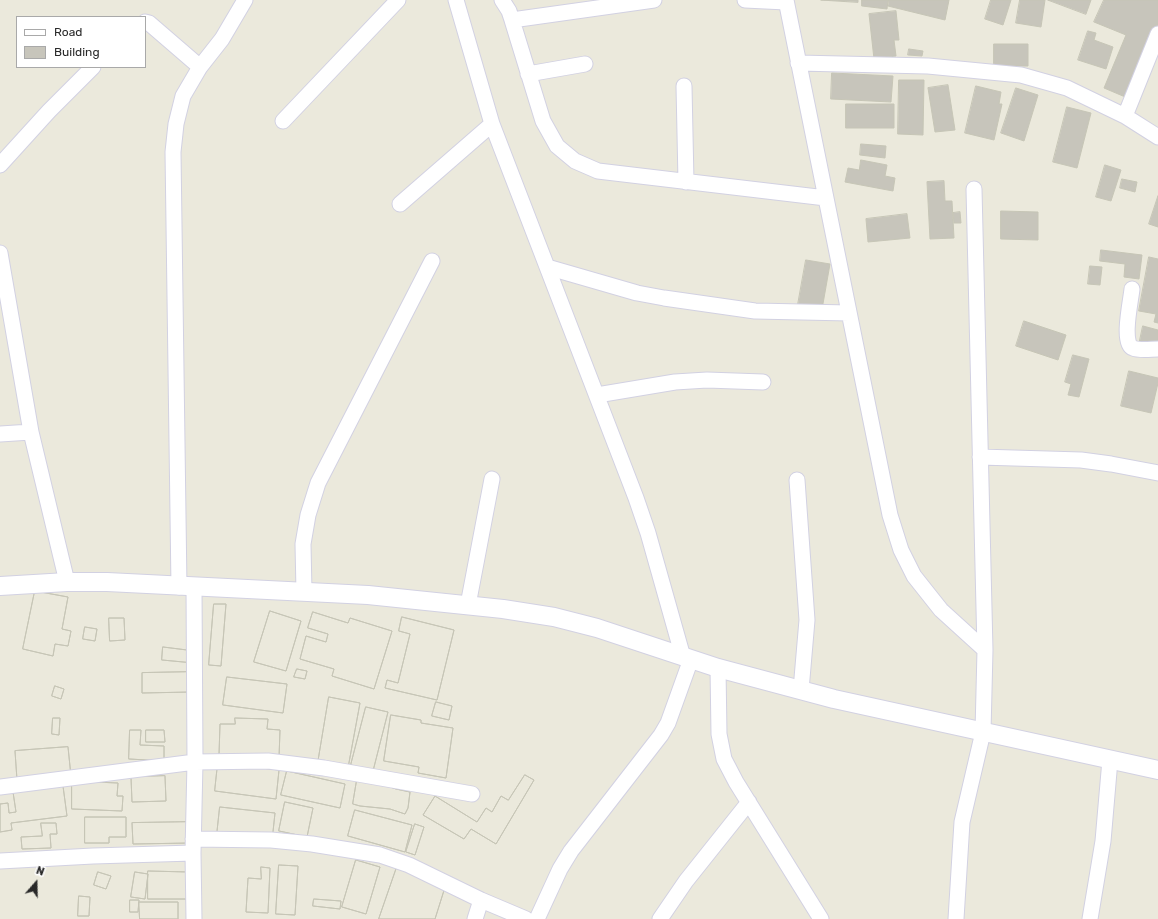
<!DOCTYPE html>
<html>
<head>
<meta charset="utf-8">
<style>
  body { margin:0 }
  #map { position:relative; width:1158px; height:919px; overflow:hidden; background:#ebe9dc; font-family:Rubik,sans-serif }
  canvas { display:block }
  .legend { position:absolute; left:16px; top:16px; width:130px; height:52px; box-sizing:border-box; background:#fff; border:1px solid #a9a9a9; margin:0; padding:5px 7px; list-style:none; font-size:12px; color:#292929 }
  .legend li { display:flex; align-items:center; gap:8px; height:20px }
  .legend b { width:20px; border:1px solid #a9a9a9 }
  .north { position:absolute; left:16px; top:863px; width:40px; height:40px; -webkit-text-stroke:3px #fff; paint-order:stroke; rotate:20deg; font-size:11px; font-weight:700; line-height:16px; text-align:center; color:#292929 }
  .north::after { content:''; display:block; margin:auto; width:14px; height:18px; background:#292929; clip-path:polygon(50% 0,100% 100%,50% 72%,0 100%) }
</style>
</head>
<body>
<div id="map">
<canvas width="1158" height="919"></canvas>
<ul class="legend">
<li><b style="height:5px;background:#fff"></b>Road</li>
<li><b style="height:11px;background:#c7c5bb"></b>Building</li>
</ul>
<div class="north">N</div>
</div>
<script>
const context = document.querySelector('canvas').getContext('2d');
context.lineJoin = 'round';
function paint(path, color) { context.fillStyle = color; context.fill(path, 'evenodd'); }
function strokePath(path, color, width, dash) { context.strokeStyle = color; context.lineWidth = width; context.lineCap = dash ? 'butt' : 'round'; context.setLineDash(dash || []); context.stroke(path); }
const building = new Path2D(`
  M821 0H858V2Z
  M862 0H888L887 9 862 6Z
  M889 0H949L945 20 888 6Z
  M991 0H1011L1003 25 985 19Z
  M1020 0H1045L1041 27 1016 23Z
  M1048 0H1091L1086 14Z
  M1104 0H1158V31L1130 99 1104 88 1126 35 1094 22Z
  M896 11 899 40H894L896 56 874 59 869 14Z
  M1088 31 1096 33 1094 40 1113 47 1106 69 1078 60Z
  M994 44H1028V66H994Z
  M909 49 923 51 922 56 908 55Z
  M832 73 893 76 891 102 831 99Z
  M899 80H924L923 135 898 134Z
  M948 85 955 130 935 132 928 88Z
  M976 86 1001 92 999 104H1002L994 140 965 133Z
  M1016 88 1038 95 1024 141 1001 133Z
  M846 104H894V128H846Z
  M1067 107 1091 113 1077 168 1053 162Z
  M861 144 886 146 885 158 860 155Z
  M861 160 887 165 885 176 895 178 893 191 845 182 848 168 859 170Z
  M1105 165 1121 170 1111 201 1096 197Z
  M1122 179 1137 182 1135 192 1120 188Z
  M944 181 945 201H952L954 238 930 239 927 182Z
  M1158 196V227L1149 224Z
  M1001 211 1038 212V240L1001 239Z
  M960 212 961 223H954L953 213Z
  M907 214 910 238 868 242 866 219Z
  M1101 250 1142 255 1139 279 1124 277 1125 264 1100 261Z
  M1149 257 1158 259V323L1154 322 1156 314 1139 311Z
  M806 260 830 264 821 315 797 310Z
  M1090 266 1102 267 1100 285 1088 284Z
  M1024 321 1066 335 1058 360 1016 346Z
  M1143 326 1158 330V349L1139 345Z
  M1073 355 1089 359 1079 397 1068 395 1071 384 1065 382Z
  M1129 371 1158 378V383L1151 413 1121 406Z
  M35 591 68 597 62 629 71 631 68 646 55 644 53 656 23 649Z
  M35 591 68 597 62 629 71 631 68 646 55 644 53 656 23 649Z
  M214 604H226L221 666 209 665Z
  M214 604H226L221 666 209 665Z
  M270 611 301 621 286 671 254 662Z
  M270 611 301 621 286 671 254 662Z
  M313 612 348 623 350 618 392 631 374 689 332 676 334 669 300 659 306 636 326 642 328 634 308 628Z
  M313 612 348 623 350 618 392 631 374 689 332 676 334 669 300 659 306 636 326 642 328 634 308 628Z
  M402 617 454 630 437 700 385 688 387 680 398 683 410 634 399 631Z
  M402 617 454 630 437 700 385 688 387 680 398 683 410 634 399 631Z
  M109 618H124L125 640 110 641Z
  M109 618H124L125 640 110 641Z
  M85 627 97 629 95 641 83 639Z
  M85 627 97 629 95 641 83 639Z
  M163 647 195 651 194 663 162 660Z
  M163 647 195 651 194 663 162 660Z
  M297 669 307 671 305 679 294 677Z
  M297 669 307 671 305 679 294 677Z
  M191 672V692L142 693V673Z
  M191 672V692L142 693V673Z
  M227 677 287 684 283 713 223 705Z
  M227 677 287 684 283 713 223 705Z
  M55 686 64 689 61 699 52 696Z
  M55 686 64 689 61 699 52 696Z
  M329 697 360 703 348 768 318 763Z
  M329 697 360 703 348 768 318 763Z
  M436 702 452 706 449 720 432 716Z
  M436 702 452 706 449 720 432 716Z
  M366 707 388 712 373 771 351 765Z
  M366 707 388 712 373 771 351 765Z
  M391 715 421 720V723L453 728 446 778 418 773 419 767 384 761Z
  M391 715 421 720V723L453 728 446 778 418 773 419 767 384 761Z
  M53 718H60L59 735 52 734Z
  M53 718H60L59 735 52 734Z
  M235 718 268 719 267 729 280 730 279 758 219 755 220 724H235Z
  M235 718 268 719 267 729 280 730 279 758 219 755 220 724H235Z
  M130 730H141L140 745 164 746V761L129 759Z
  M130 730H141L140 745 164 746V761L129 759Z
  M146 730H164L165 742H146Z
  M146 730H164L165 742H146Z
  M68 747 71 776 17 780 15 751Z
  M68 747 71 776 17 780 15 751Z
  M218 763 279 770 276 799 215 791Z
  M218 763 279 770 276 799 215 791Z
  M287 771 345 784 340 808 281 795Z
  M287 771 345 784 340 808 281 795Z
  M525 775 534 780 496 844 471 829 464 839 423 815 435 796 477 822 486 808 492 812 501 796 508 800Z
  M525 775 534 780 496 844 471 829 464 839 423 815 435 796 477 822 486 808 492 812 501 796 508 800Z
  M165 776 166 801 132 802 131 777Z
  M165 776 166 801 132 802 131 777Z
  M357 780 379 783 396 789 410 792 408 808 405 814 390 809 360 806 353 804Z
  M357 780 379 783 396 789 410 792 408 808 405 814 390 809 360 806 353 804Z
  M72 781 118 783 117 796H123L122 811 72 809Z
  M72 781 118 783 117 796H123L122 811 72 809Z
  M63 786 67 816 11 823 12 830 0 832V804L8 803 9 813 16 812 13 792Z
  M63 786 67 816 11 823 12 830 0 832V804L8 803 9 813 16 812 13 792Z
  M285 802 313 808 307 837 279 831Z
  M285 802 313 808 307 837 279 831Z
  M220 807 275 813 272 841 217 835Z
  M220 807 275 813 272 841 217 835Z
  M355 810 412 825 405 852 348 836Z
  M355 810 412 825 405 852 348 836Z
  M85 817H126V837H109V843H85Z
  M85 817H126V837H109V843H85Z
  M190 822 191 843 133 844 132 823Z
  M190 822 191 843 133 844 132 823Z
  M41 823H56L57 834H50L51 848 22 849 21 837 42 836Z
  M41 823H56L57 834H50L51 848 22 849 21 837 42 836Z
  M415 824 424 827 415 855 406 852Z
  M415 824 424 827 415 855 406 852Z
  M356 860 380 867 366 914 342 907Z
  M356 860 380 867 366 914 342 907Z
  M279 865 298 866 295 915 276 914Z
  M279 865 298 866 295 915 276 914Z
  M261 867 270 868 268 913 246 912 248 878 261 879Z
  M261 867 270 868 268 913 246 912 248 878 261 879Z
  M397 867 446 884 435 919H379Z
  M397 867 446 884 435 919H379Z
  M148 871 189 872V899H148Z
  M148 871 189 872V899H148Z
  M98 872 111 876 106 889 94 885Z
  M98 872 111 876 106 889 94 885Z
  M135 872 148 874 145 899 131 897Z
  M135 872 148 874 145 899 131 897Z
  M79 896 90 897 89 916H78Z
  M79 896 90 897 89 916H78Z
  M314 899 341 901 340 909 313 906Z
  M314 899 341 901 340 909 313 906Z
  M130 900H139L138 912H130Z
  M130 900H139L138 912H130Z
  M139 902H178V919H140Z
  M139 902H178V919H140Z`);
paint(building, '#c7c5bb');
strokePath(building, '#c6c5b6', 1);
const minor = new Path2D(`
  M456 0 492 124 636 498 648 533 683 657
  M502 0 509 11 512 20 543 121 557 146 575 161 598 171 826 198
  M745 0 786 2
  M786 0 890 515 901 550 914 576 941 610 985 650
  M512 20 654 0
  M145 22 149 23 200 67
  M798 63 928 66 1021 75 1067 88 1125 116 1158 137
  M528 74 585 64
  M684 86 686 182
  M1125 116 1158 34
  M283 121 398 0
  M0 165 49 111 93 67
  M400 204 492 124
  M0 253 31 432 67 582
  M547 267 637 293 664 298 755 311 849 313
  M1132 289C1131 300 1121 344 1133 348 1140 351 1151 349 1158 349
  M597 395 675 382 707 380 763 382
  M0 434 31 432
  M980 457 1081 460 1111 464 1158 473
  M797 480 807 620 801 690
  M179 587 173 152 176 124 183 96 200 67 222 39 245 0
  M194 587 195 762 193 853 194 919
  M304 592 303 544 308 515 318 483 432 261
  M468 605 492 479
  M718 668 719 734 724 759 736 782 821 919
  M0 787 195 762 268 761 324 768 472 794
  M193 839 271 840 312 844 380 855 409 865 481 900 526 919
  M0 861 93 856 193 853
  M475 919 481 900
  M537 919 560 869 571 851 661 735 668 723 691 659
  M660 919 686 881 749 802
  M956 919 962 822 983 732 985 650 974 189
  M1090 919 1103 841 1110 760`);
const tertiary = new Path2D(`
  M0 586 67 582H107L368 595 503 609 554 617 597 628 718 668 834 699 1158 770`);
strokePath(minor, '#d2d1e2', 17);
strokePath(tertiary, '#d2d1e2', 20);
strokePath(minor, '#fff', 15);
strokePath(tertiary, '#fff', 18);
</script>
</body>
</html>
